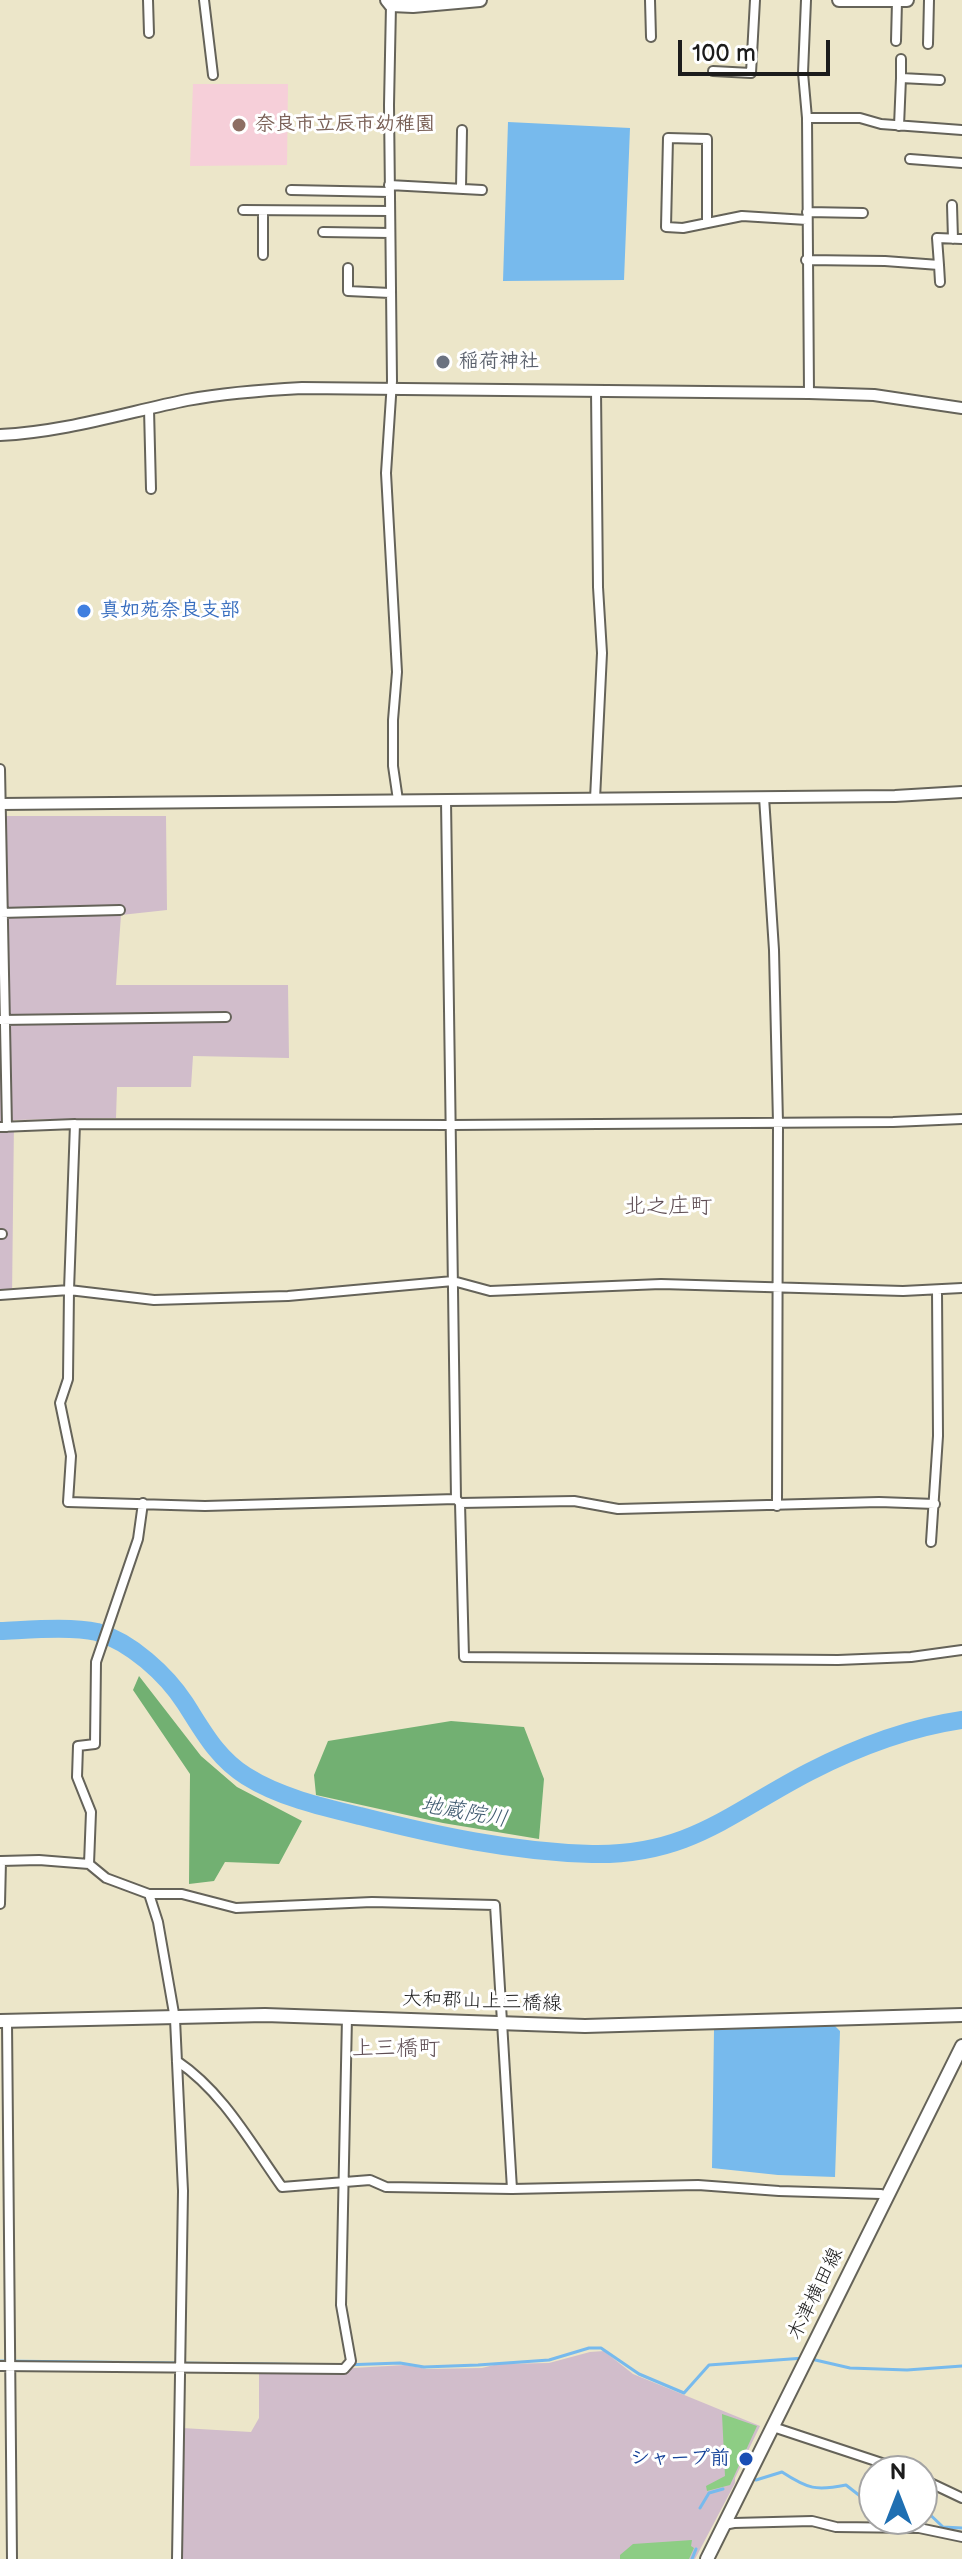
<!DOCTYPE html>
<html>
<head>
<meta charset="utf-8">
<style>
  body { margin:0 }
  #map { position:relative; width:962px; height:2559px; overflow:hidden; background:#ece6c9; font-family:"Balsamiq Sans",sans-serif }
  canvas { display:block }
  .north { position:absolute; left:858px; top:2455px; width:80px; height:80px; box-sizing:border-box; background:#fff; border:2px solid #a4a4a4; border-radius:50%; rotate:0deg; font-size:22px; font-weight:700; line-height:32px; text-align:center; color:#1c1c1c }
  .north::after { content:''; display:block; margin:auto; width:28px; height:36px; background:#1f6fb2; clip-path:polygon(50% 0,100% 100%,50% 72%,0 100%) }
  .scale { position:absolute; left:678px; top:40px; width:152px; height:36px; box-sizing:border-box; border:4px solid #1c1c1c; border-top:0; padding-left:10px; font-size:24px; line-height:28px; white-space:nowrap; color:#1c1c1c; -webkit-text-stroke:6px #fff; paint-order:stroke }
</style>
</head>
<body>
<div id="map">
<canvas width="962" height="2559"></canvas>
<div class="north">N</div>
<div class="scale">100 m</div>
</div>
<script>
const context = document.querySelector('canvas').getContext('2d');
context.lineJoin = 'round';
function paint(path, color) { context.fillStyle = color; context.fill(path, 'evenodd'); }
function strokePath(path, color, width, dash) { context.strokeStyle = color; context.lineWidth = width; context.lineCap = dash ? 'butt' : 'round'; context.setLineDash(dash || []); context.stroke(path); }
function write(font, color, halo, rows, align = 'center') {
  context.font = font + ' "Balsamiq Sans","Klee One",sans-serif'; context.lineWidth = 6; context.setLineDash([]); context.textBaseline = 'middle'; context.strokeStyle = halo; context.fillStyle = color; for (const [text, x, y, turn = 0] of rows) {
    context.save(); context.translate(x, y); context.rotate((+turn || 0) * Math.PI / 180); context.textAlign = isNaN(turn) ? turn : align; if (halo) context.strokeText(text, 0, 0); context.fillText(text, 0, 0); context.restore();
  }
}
paint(new Path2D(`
  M193 84H288L287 165 190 166Z`), '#f6cfd9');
paint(new Path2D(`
  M0 816H166L167 910 121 915 116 985H288L289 1058 193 1056 191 1087H117L116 1118 14 1120 12 1298H0Z
  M604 2351 633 2374 760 2426 735 2478V2483L695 2559H179L182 2428 251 2432 259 2418V2373L340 2372 353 2368 405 2365 427 2369 482 2368 498 2364 549 2363 590 2352Z`), '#d1bdcb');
paint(new Path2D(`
  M722 2414 757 2426 730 2485 707 2491 706 2486 725 2476Z
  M692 2540 691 2546 694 2548 689 2559H620V2555L633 2544Z`), '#8dcd84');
paint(new Path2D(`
  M139 1676 201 1756 237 1787 302 1821 279 1864 225 1862 214 1881 189 1884 190 1774 133 1690Z
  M451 1721 524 1727 544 1779 539 1839 443 1823 316 1795 314 1775 328 1741Z`), '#72b072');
paint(new Path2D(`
  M508 122 630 128 624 280 503 281Z
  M834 2025 840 2031 835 2177 778 2175 712 2168 714 2030Z`), '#77baed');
strokePath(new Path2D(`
  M811 2359 850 2368 907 2370 962 2366
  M0 2361 343 2365 400 2363 424 2367 478 2365 549 2360 589 2348H601L639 2374 684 2393 709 2365 804 2358
  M756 2480 782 2472C808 2489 816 2491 846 2485L869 2503 874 2502
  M922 2507 943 2527 962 2528
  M700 2508 709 2493 723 2489
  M692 2559 696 2549`), '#77baed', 3);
strokePath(new Path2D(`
  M0 1631C27 1630 71 1626 97 1632 131 1642 166 1674 185 1703 203 1731 217 1758 246 1776 279 1797 322 1807 360 1816 435 1835 513 1852 592 1854 688 1856 730 1813 809 1772 858 1747 907 1728 962 1720`), '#77baed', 18);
const minor = new Path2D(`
  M148 0 149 33
  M204 0 213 75
  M650 0 651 37
  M806 0 803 73 807 118 809 393
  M391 5 389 105 392 381 386 473 397 672 393 720V766L398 800
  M896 41 897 1
  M928 44 929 0
  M713 71 751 73 755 0
  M901 78V59
  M807 118H860L881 124 962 130
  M899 126 901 78 940 80
  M910 159 962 163
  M389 185 482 190
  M461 188 462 130
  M291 190 390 192
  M952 205 953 239
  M243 210 390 211
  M263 211V255
  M807 212 863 213
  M707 222V139L668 138 666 227 683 228 742 216 807 220
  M323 232 390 233
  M806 260 885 261 939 265 937 238 962 239
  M939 265 940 282
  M348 268V291L390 293
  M149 409 151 489
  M0 769 7 1127
  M764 797 774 950 778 1123 777 1506
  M595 799 602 653 598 587 596 390
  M446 800 456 1499
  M0 913 120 910
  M0 1020 226 1017
  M75 1124 69 1290 154 1300 288 1296 453 1281 490 1291 661 1284 903 1291 962 1288
  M0 1127 75 1124 451 1125 893 1122 962 1119
  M0 1234H2
  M0 1295 69 1290 68 1379 60 1403 71 1456 68 1502 205 1506 456 1499 460 1503 574 1501 618 1509 879 1502 935 1504
  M460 1503 464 1657 838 1660 911 1657 962 1650
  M931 1542 938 1436 937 1290
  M89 1864 91 1812 77 1777 78 1746 95 1744 96 1662 138 1539 143 1503
  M149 1894 158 1922 175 2019 183 2191 177 2559
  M0 1904 1 1861 39 1860 89 1864 106 1878 149 1894H182L236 1908 372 1902 495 1905 512 2189
  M7 2022 12 2559
  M177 2061C223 2092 250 2142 282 2187L370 2180 386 2187 512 2189 698 2185 779 2191 881 2194 887 2196
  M0 2366 344 2369 351 2361 341 2305 347 2017
  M773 2427 906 2471
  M922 2479 962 2498
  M724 2525 734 2523 812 2521 836 2527 919 2528 962 2537`);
const tertiary = new Path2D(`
  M0 435C64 432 124 413 187 400 225 393 264 390 302 388L809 393 874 395 962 408
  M0 804 895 796 962 792`);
const secondary = new Path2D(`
  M0 2021 265 2015 585 2026 962 2015
  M707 2559 962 2046`);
const primary = new Path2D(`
  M387 0 391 5 413 6 480 0
  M839 0H907`);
strokePath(minor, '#656359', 12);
strokePath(tertiary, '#656359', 14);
strokePath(secondary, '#656359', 16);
strokePath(primary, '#656359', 16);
strokePath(minor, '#fff', 8);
strokePath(tertiary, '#fff', 10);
strokePath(secondary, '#fff', 12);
strokePath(primary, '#fff', 12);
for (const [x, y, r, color] of [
  [239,125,8,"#8d6e63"],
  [443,362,8,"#6b7280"],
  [84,611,8,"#3f7fe0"],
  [746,2459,8,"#1a4fb4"]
]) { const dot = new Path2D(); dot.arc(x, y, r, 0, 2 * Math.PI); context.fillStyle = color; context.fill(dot); strokePath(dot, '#fff', 3); }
write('bold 20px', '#785e54', '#fff', [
  ["奈良市立辰市幼稚園",255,125]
], 'left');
write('bold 20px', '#5b616d', '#fff', [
  ["稲荷神社",459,362]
], 'left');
write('bold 20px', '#366cbe', '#fff', [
  ["真如苑奈良支部",100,611]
], 'left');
write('20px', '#1c1c1c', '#fff', [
  ["大和郡山上三橋線",482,2002,2],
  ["木津横田線",816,2294,-64]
]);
write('bold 20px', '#164399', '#fff', [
  ["シャープ前",730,2459]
], 'right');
write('22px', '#5d4c52', '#fff', [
  ["北之庄町",668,1207],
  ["上三橋町",396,2049]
]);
write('italic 22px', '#405b70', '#fff', [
  ["地蔵院川",464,1813,10]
]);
</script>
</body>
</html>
